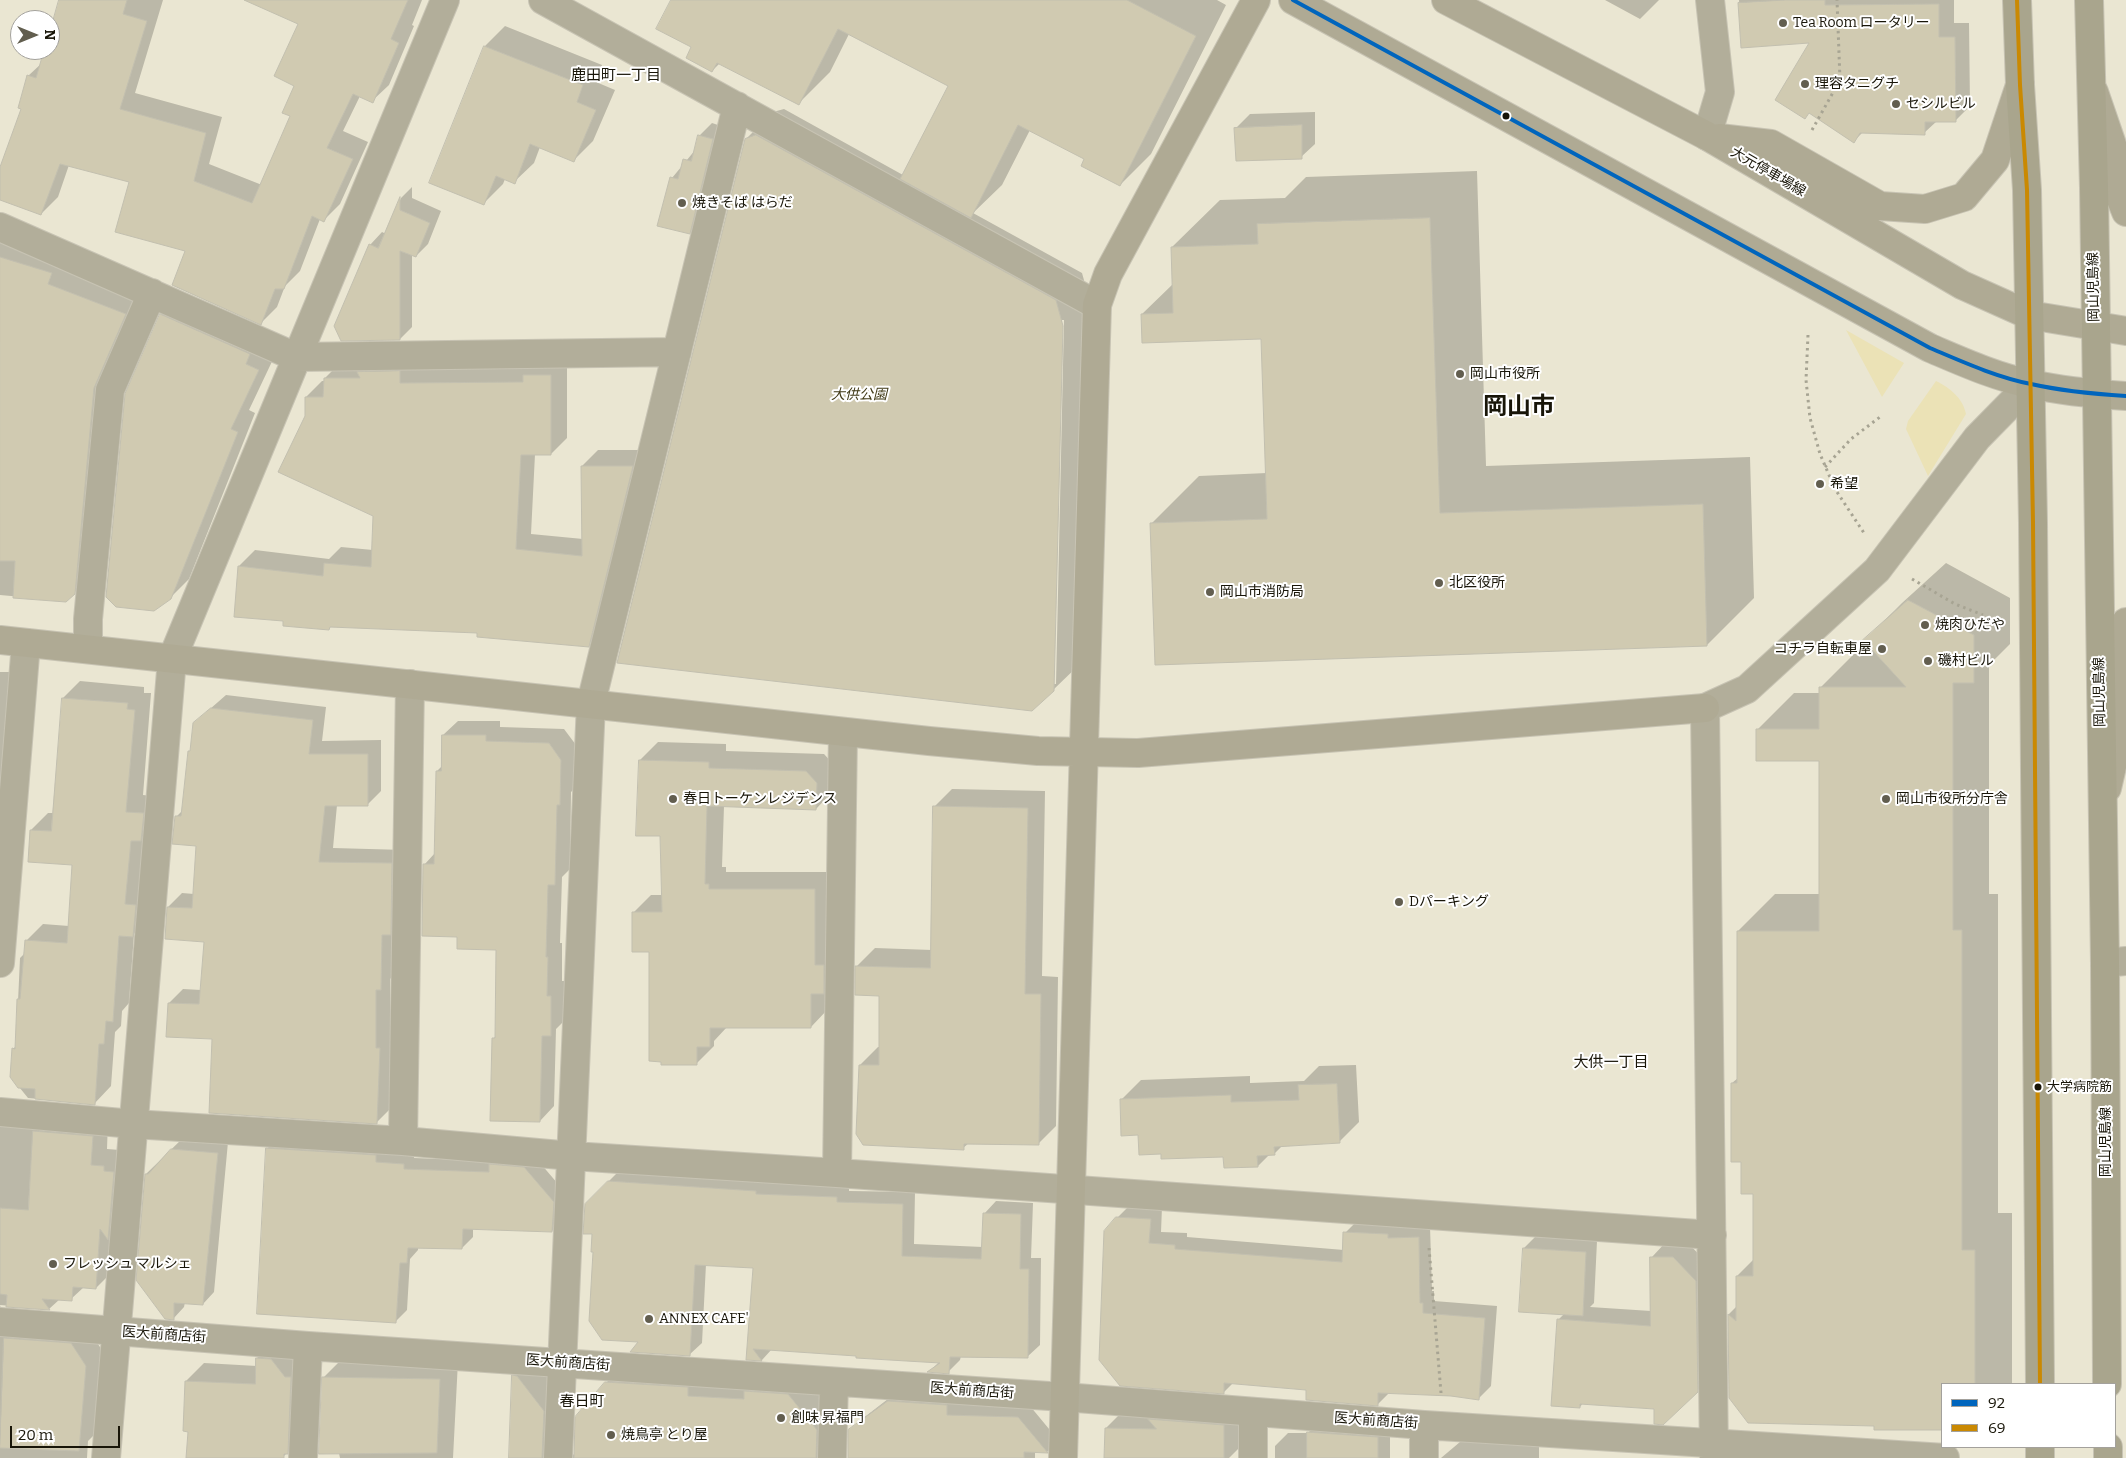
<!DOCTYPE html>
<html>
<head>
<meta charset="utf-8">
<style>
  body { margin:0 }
  #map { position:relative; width:2126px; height:1458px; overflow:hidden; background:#eae6d2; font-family:Bitter,serif }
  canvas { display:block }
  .legend { position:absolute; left:1941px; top:1383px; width:175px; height:65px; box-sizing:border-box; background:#fff; border:1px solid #a3a19c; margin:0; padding:6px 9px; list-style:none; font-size:15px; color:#181508 }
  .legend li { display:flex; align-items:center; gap:10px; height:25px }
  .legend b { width:25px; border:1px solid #a3a19c }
  .north { position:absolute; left:10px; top:10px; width:50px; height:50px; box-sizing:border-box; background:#fff; border:1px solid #a3a19c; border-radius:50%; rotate:90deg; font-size:14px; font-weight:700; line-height:20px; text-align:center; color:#181508 }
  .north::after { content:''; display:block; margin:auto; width:18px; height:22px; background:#625e4f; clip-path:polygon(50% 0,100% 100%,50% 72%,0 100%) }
  .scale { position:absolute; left:10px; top:1426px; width:110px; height:22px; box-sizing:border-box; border:2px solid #181508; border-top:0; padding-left:6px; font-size:15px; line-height:18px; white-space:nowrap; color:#181508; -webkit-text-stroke:4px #fff; paint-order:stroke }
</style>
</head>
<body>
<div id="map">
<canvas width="2126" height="1458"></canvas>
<ul class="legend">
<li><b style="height:6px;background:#0065bd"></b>92</li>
<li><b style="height:6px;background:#ca8902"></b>69</li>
</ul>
<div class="north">N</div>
<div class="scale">20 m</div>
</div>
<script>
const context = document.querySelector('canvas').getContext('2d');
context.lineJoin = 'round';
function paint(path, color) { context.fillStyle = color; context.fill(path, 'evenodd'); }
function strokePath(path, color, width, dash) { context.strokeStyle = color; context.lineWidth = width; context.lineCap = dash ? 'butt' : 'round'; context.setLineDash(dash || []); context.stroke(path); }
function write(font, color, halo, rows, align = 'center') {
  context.font = font + ' Bitter,"Noto Sans JP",serif'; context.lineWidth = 4; context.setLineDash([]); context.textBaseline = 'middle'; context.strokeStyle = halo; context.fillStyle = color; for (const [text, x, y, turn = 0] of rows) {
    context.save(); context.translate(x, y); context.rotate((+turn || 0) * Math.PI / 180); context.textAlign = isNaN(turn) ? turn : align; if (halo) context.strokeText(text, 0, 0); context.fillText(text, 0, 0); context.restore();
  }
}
paint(new Path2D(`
  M1846 330 1904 363 1882 397Z
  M1936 381C1950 388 1963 398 1966 414L1928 476 1906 429 1908 421Z`), '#ebe2b6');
paint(new Path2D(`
  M61 0H163L135 93 222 117 209 164 262 185 292 116 299 24 254 0H422L412 25 414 26 389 85 372 101 360 96 343 131 368 142 340 204 324 220 320 219 300 271 285 286 277 307 261 323 187 250 130 182 69 165 58 197 41 214 0 198V170L22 109 28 76 42 63 46 50H50V36Z
  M672 0H1217L1226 5 1151 154 1120 185 1086 159 1030 130 1002 185 973 213 1082 273 1089 298 1081 663 1053 690 746 139 773 112 784 109 903 175 949 86 849 34 830 72 799 103 720 63 712 71 693 47ZM1062 320H1064L1056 684H1053Z
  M1605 0H1659L1640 19Z
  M1739 0H1954V23H1969L1970 106 1955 121H1937L1924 133 1863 132 1853 142 1811 42 1742 47Z
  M505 26 602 65 596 82 615 90 593 141 573 161 540 147 534 163 514 182 505 179 503 184 483 204 430 182 485 46Z
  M1315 112V144L1301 157 1236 128 1250 114Z
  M712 123 724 127 701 221 689 233 672 178 696 149 700 135Z
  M1477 171 1486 466 1750 457 1754 598 1707 645 1152 523 1199 476 1267 473 1262 338 1142 314 1173 284 1172 247 1220 200 1285 198 1306 177Z
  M412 187V198L441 211 428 244 416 256 412 254V327L400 339 370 245 382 232 386 234 401 198Z
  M0 235 142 298 111 371 91 576 66 601 0 595Z
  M180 296 277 351 249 410 255 413 189 579 170 598 161 315Z
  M567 359V438L551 454H535L531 534 583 539 582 466 598 450H648L604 629 588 645 478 632 332 626 329 628 284 620 239 566 255 550 329 559 341 547 373 550 374 515 306 417V397L322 381H325V378L341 362Z
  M1946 563 2010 598V644L1989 665V894H1998V1213H2012V1384H1942V1429H1876V1425L1730 1398 1729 1314 1737 1306V1276L1754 1259V1193L1742 1160 1732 1083 1738 1078V931L1775 894H1820V760L1757 730 1794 693H1820V688L1857 651H1875L1865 640 1902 603Z
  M0 672H10L0 803Z
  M80 681 144 687V693H151L143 795 160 797 150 919 134 934 129 1003 122 1011 121 1026 115 1032 111 1086 94 1104 28 1098 11 1077 13 1049 16 1046 20 958 25 953 26 941 43 924 69 926 73 864 31 830 48 813H54L63 698Z
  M226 695 326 707 322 741 381 740V791L367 805H337L333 848 405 850 394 975 390 979V1034H393L390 1109 377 1122 213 1038 169 1003 183 989 201 990 206 941 168 907 182 893 194 894 197 845 176 817 183 810 189 752 191 749 194 723Z
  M458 721H500V727L564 729 576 745 574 789 571 792 570 869 562 877 560 943H562V981H565V1020L556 1029 554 1106 540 1121 493 1039 496 1036 497 949 458 936 424 865 435 853 437 771 442 766 443 735Z
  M658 742 726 744V751L824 754 834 765 833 791 816 809 724 806 722 867H726V872H832L828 1009 811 1027H727L714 1041V1046L697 1063 633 913 651 895H663L662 835 640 760Z
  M952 789 1045 791 1042 976 1058 977 1056 1126 1038 1144 969 1143 963 1148 860 1065 878 1047H880L881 994 857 966 875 948 932 950 934 807Z
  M1356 1065 1359 1122 1339 1142 1283 1145 1274 1154H1270L1258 1166 1225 1155 1163 1152 1139 1134 1121 1100 1141 1080 1250 1076V1083L1304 1081 1319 1066Z
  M108 1120 107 1149 120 1150 112 1272 96 1288 84 1287 71 1299H60L49 1309 0 1305 2 1313 87 1328 102 1350 95 1434 88 1441 87 1458H0V1121Z
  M278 1137 415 1153 414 1158 494 1161 535 1157 564 1191 563 1220 552 1231 473 1228V1237L462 1248 418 1247V1250L410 1259 407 1310 396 1321 267 1149Z
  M183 1138 228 1142 214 1292 203 1304 185 1302 184 1307 173 1319 146 1174Z
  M621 1169 849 1185V1191L915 1192 914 1244 983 1247 984 1214 996 1201 1033 1203 1031 1258H1041L1040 1345 1027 1357 961 1356 960 1360 948 1372 930 1371 940 1361 857 1355 772 1349 762 1360 748 1359 754 1267 706 1264 702 1343 689 1355 641 1341 594 1251 593 1233 586 1204Z
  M1130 1205 1162 1207 1161 1232 1187 1233V1237L1344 1250 1345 1233 1357 1221 1430 1226 1432 1291H1434V1301L1497 1306 1491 1386 1479 1398 1390 1392 1378 1404 1308 1389 1233 1383 1224 1392 1117 1218Z
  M1535 1237 1597 1241 1594 1303 1590 1307 1651 1311 1652 1257 1665 1243H1688L1710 1266 1711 1377 1697 1391 1655 1408 1583 1403 1580 1407 1558 1320 1565 1313 1524 1248Z
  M275 1340 303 1360 305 1435 283 1457 188 1458 189 1431 186 1381 204 1363 257 1366V1358Z
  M532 1357 563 1392 569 1453 575 1455 606 1383 625 1364 807 1376 835 1411 825 1458H510L513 1376Z
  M341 1360 458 1361 453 1458H340L323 1378Z
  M901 1389 1030 1406 1059 1441 1047 1452 1035 1451V1458H849L850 1431 862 1419Z
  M1242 1407V1445L1229 1458H1105L1106 1428 1124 1410Z
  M1321 1419 1390 1425V1458H1275V1446L1288 1433H1308Z
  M1473 1431 1539 1442V1458H1441Z`), '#0003');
const building = new Path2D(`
  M59 0H127L123 14 147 21 120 109 206 133 194 181 252 203 290 116 282 113 294 86 274 76 298 24 244 0H408L391 39 399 43 373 103 353 94 327 148 353 159 324 222 312 216 284 289H275L261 325 172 285 185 251 115 232 129 182 60 164 41 215 0 200V167L21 109 18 108 26 79 27 75 36 78 44 50H50V31Z
  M671 0H1127L1196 36 1120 186 1081 166 1084 159 1018 125 971 218 900 179 948 86 838 29 799 105 717 63 712 72 686 58 691 47 656 29Z
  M1786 0H1825V5L1939 4V37H1955L1956 122H1925V135L1860 133 1854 143 1809 113 1805 119 1775 100 1809 43 1741 48 1738 3Z
  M484 46 583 85 577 102 596 110 574 162 530 144 515 184 496 176 484 205 429 183Z
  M1302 125V159L1236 161 1234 128Z
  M698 135 713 139 690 234 657 226 670 177 678 179 683 159 691 161Z
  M756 135 1056 300 1063 326 1054 691 1032 711 617 663 745 139Z
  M400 197V210L430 223 416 257 400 251V340L341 341 334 326 369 244 378 248Z
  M1430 218 1440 513 1703 504 1707 646 1155 665 1150 523 1267 519 1261 339 1142 343 1141 314 1173 313 1171 247 1258 244 1257 224Z
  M0 257 52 273 48 284 126 314 94 388 75 594 66 602 13 598 15 561H0Z
  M160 314 250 354 246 364 259 370 231 429 238 432 171 599 154 611 116 607 106 597 125 394Z
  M400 371V383L523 382V375H551V455H521L516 549 582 556 581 466H633L589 647 477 637V633L330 627 329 630 283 626V621L234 617 238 566 323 576 324 563 371 567 373 516 278 472 305 416V397H323L324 378H360L357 372Z
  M1908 600 1974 635V683H1953V930H1962V1250H1975V1384H1942V1430H1874V1426L1748 1423 1729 1398 1728 1314 1736 1321V1276H1753V1194H1741V1162H1731V1083H1737V931H1819V761H1756V729H1819V687H1906L1863 640Z
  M62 698 128 703 127 709 135 710 126 812 144 813 141 841H131L125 904 136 905 133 937 119 936 113 1022 106 1021 104 1044H99L95 1105 35 1099V1089L18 1088 10 1077 12 1048 15 1049 17 999H20L25 940 67 943 72 865 28 862 30 830 51 831Z
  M211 708 313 720 309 754H368V806H325L319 862 392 863 391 935H382L381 990H376V1048H380L377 1124 209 1113 212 1039 166 1037 168 1003 199 1004 204 942 165 939 167 907 192 908 196 846 172 844 175 816H181L188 751H190L193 723Z
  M442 735H486V741L549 743 561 760 560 805H557L555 885H548L546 957H548L547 996H551V1036H542L540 1122 490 1121 492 1038H495L496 950 457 949V937L422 936 423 864H434L436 771H441Z
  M639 760 709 762V768L806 771 817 783 816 810 707 806 705 884H709V889H815V965H824V994H811V1028H710V1047H697V1065H661V1062L649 1061V952H632V912H662L660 836H636Z
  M933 806 1028 808 1025 994H1041L1039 1145 964 1144V1150L863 1145 856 1134 859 1065H879V996L855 995V966L930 968Z
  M1337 1084 1340 1143 1274 1147 1275 1155 1257 1156 1258 1167 1224 1168 1223 1157 1161 1159V1154L1139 1155 1138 1135 1121 1136 1120 1099 1231 1095V1102L1299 1100 1298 1085Z
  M33 1131 93 1136 91 1165 104 1166V1171L114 1172 108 1240 100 1229 96 1289 73 1287 72 1301 42 1299 50 1310 6 1307 7 1295 0 1294V1208L28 1210Z
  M266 1148 376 1155V1162L404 1164V1169L489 1172V1164L524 1167 554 1202 552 1232 463 1229 462 1249 408 1248 407 1263H400L396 1323 257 1314Z
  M171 1149 218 1153 203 1305 174 1303V1320L165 1319 136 1280 145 1174H148Z
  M608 1181 756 1191V1194L837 1197V1202L903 1204 902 1256 981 1259 983 1213 1021 1214 1020 1269H1029L1028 1358 950 1357 949 1374 927 1372 940 1363 856 1358V1356L753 1349 762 1361 746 1360 753 1268 695 1265 690 1356 630 1352 638 1342 602 1340 589 1321 593 1252H591L592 1234H583L585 1204Z
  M1116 1217 1151 1219 1149 1243 1175 1245V1249L1342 1262 1343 1232 1388 1234V1238L1419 1237 1420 1303H1423V1313L1485 1318 1479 1400 1451 1396 1378 1393V1406L1306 1400V1390L1224 1383V1394L1120 1386 1099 1360 1104 1231Z
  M1523 1248 1586 1252 1583 1316 1519 1312Z
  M1650 1257H1673L1696 1281 1698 1392 1663 1425 1654 1424V1409L1580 1404V1408L1551 1406 1557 1319 1650 1326Z
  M4 1338 71 1343 86 1366 79 1451 0 1448Z
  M256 1358 271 1359 285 1377H291L288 1454H284V1458H186L188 1432 183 1431 185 1381 255 1384Z
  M512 1375 517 1376 544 1411 542 1458H509Z
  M322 1377 440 1379 437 1453 319 1454Z
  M605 1382 688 1387V1396L744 1399V1391L788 1394 817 1430 816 1458H574L575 1417Z
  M888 1401 947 1405V1415L1018 1417 1048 1453 1024 1452V1458H848V1430Z
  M1148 1419 1224 1425V1458H1104L1105 1428 1156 1429Z
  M1307 1432 1378 1437V1458H1307Z`);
paint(building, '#d0cab1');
strokePath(building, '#c2bfaf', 1);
const street = new Path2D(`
  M543 0 1097 305
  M1707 136 1720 92 1710 0
  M0 227 296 357 677 352
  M88 649V619L110 390 152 293
  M0 963 26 643
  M2105 963 2126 961
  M0 1112 133 1124 403 1141 572 1156 837 1173 1712 1235
  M403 1141 410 684
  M837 1173 843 732
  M0 1322 308 1346 1064 1397 1424 1425 1945 1458
  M1253 1412V1458
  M1424 1425V1458
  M106 1458 172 659 445 0
  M303 1458 308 1346
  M558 1458 591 703 737 106
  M832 1458 834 1382
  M1714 1458 1705 708 1747 689 1877 570 1977 438 2030 384`);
const secondary = new Path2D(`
  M1293 0 1930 348C1963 362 1996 377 2031 384 2062 391 2094 394 2126 396
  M1446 0 1707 136 1962 285 2029 315 2126 331
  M2094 92 2118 162 2120 197 2126 212
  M1719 138 1771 144 1880 206 1925 209 1964 197 1995 160 2020 85
  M0 640 929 741 1038 751 1138 753 1705 708
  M2107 788 2123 719V648L2126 622
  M1063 1458 1097 305 1108 274 1256 0`);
const primary = new Path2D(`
  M2017 0 2020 85 2027 190 2033 523 2040 1384
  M2089 0 2094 188 2105 963 2107 1384
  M2040 1447V1458
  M2108 1447V1458`);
strokePath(street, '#c7c3b3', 30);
strokePath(secondary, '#c7c3b3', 30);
strokePath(primary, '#c7c3b3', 30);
strokePath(new Path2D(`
  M1812 130 1840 80 1837 0
  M1808 335 1806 380 1810 418 1820 454 1835 489 1864 533
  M1825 467 1851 439 1880 417
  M1912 579 1955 604 1983 615
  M1429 1248 1441 1393`), '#a7a493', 3, [2.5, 4]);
strokePath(street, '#b2ae9a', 28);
strokePath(secondary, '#afaa94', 28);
strokePath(primary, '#a9a58d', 28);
strokePath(new Path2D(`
  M1293 0 1930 348C1963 362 1996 377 2031 384 2062 391 2094 394 2126 396`), '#0065bd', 4);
strokePath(new Path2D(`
  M2017 0 2020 85 2027 190 2033 523 2040 1384`), '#ca8902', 4);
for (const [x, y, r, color] of [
  [1783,23,5,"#625e4f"],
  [1805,84,5,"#625e4f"],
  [1896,104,5,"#625e4f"],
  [1506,116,4.5,"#181508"],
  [682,203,5,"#625e4f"],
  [1460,374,5,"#625e4f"],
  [1820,484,5,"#625e4f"],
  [1439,583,5,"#625e4f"],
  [1210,592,5,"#625e4f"],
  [1925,625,5,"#625e4f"],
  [1882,649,5,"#625e4f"],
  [1928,661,5,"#625e4f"],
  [673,799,5,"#625e4f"],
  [1886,799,5,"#625e4f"],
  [1399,902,5,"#625e4f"],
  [2038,1087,4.5,"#181508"],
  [53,1264,5,"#625e4f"],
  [649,1319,5,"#625e4f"],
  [781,1418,5,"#625e4f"],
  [611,1435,5,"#625e4f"]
]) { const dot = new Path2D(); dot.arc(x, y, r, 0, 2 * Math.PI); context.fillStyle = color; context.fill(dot); strokePath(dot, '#fff', 2); }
write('13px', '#181508', '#fff', [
  ["大学病院筋",2047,1087]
], 'left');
write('14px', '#181508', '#fff', [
  ["Tea Room ロータリー",1793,23],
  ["理容タニグチ",1815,84],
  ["セシルビル",1906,104],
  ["焼きそば はらだ",692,203],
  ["岡山市役所",1470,374],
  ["希望",1830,484],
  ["北区役所",1449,583],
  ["岡山市消防局",1220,592],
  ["焼肉ひだや",1935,625],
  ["コチラ自転車屋",1872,649,"right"],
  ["磯村ビル",1938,661],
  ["春日トーケンレジデンス",683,799],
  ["岡山市役所分庁舎",1896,799],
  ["Dパーキング",1409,902],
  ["フレッシュ マルシェ",63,1264],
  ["ANNEX CAFE'",659,1319],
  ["創味 昇福門",791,1418],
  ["焼鳥亭 とり屋",621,1435]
], 'left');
write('14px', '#181508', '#fff', [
  ["大元停車場線",1768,172,30],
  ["岡山児島線",2094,287,-91],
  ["岡山児島線",2100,692,-91],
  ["岡山児島線",2106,1142,-90],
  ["医大前商店街",164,1335,4],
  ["医大前商店街",568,1363,4],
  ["医大前商店街",972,1391,4],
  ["医大前商店街",1376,1421,4]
]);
write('italic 14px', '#3f3814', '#fff', [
  ["大供公園",859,395]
]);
write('15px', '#181508', '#fff', [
  ["鹿田町一丁目",616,76],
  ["大供一丁目",1611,1063],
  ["春日町",582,1402]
]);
write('bold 24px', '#181508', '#fff', [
  ["岡山市",1519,407]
]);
</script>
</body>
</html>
